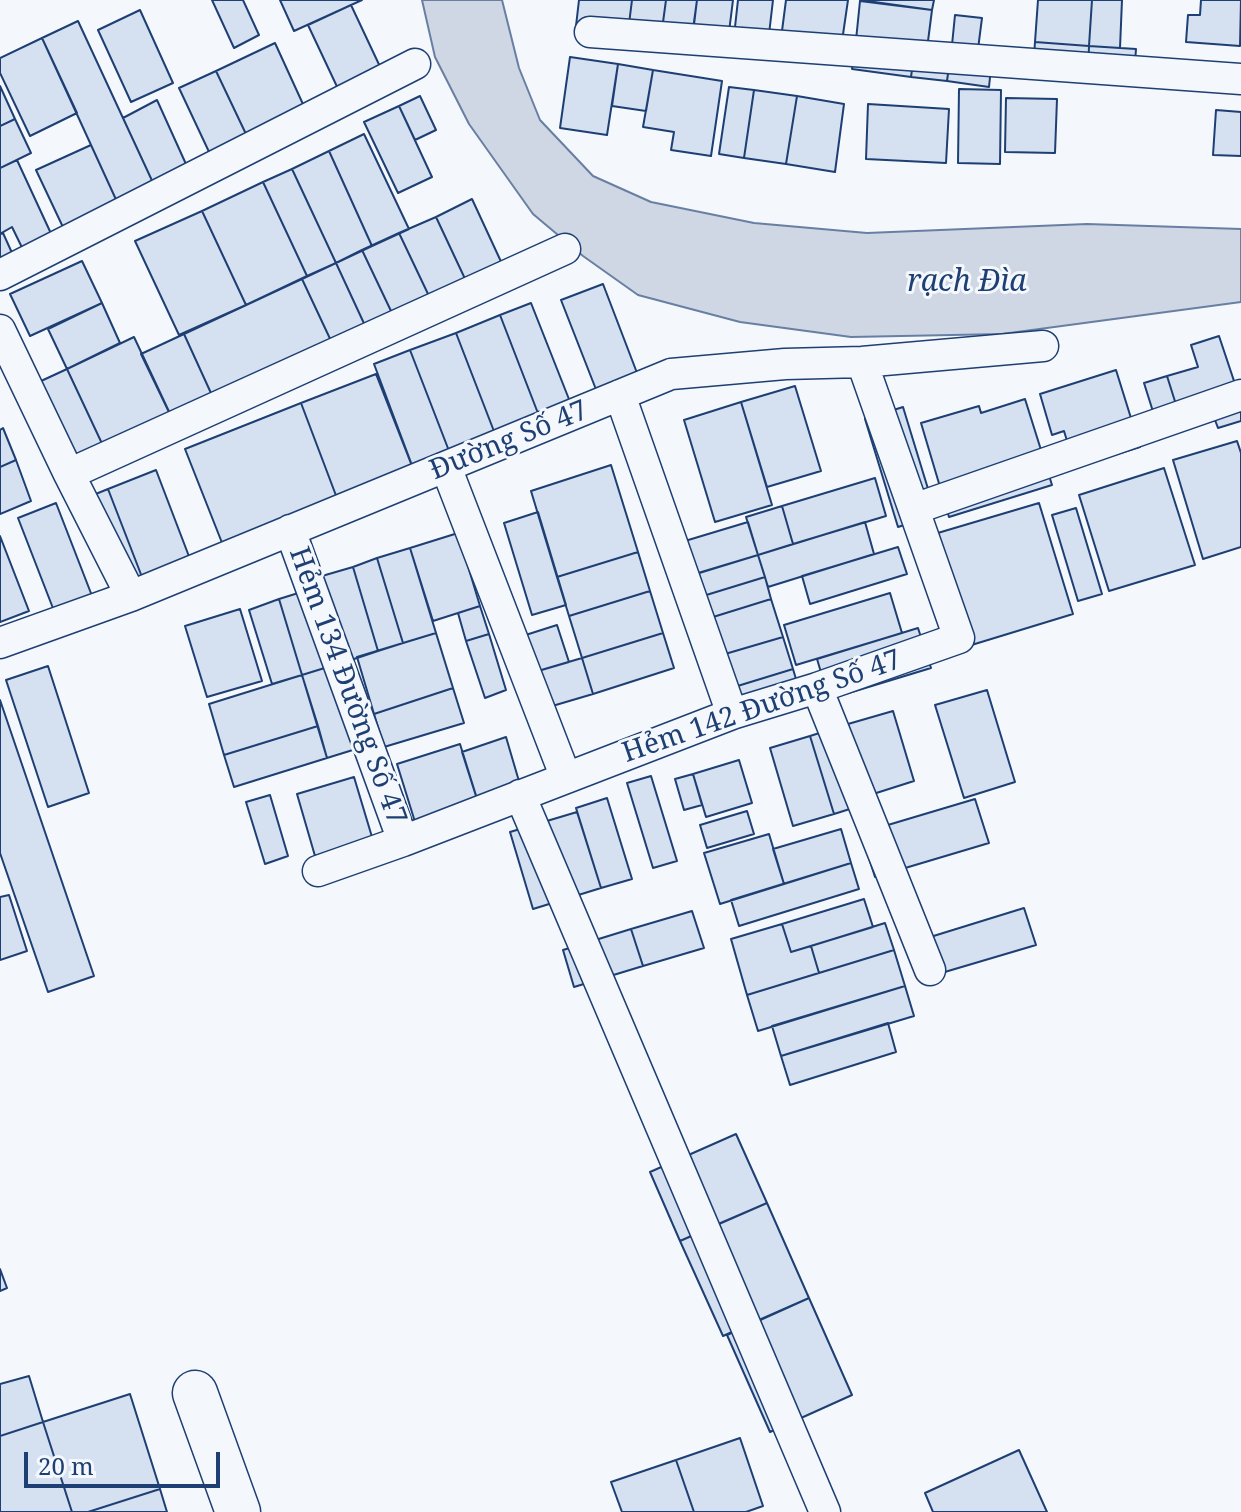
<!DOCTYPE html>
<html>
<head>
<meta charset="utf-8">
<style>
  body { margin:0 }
  #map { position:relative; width:1241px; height:1512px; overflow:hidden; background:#f4f7fb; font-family:"Noto Serif",serif }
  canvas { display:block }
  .scale { position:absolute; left:24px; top:1452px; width:196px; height:36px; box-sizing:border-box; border:4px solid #1d3f73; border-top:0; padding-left:10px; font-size:24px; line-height:28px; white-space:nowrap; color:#1d3f73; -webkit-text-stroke:6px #f4f7fb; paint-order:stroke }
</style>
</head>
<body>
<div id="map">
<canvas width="1241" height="1512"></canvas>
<div class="scale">20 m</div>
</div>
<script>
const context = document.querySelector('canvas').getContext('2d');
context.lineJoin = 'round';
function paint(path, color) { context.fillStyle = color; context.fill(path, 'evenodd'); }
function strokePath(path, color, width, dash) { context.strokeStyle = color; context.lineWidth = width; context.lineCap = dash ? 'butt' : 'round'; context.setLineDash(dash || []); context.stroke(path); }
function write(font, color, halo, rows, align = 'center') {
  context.font = font + ' "Noto Serif",serif'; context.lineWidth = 6; context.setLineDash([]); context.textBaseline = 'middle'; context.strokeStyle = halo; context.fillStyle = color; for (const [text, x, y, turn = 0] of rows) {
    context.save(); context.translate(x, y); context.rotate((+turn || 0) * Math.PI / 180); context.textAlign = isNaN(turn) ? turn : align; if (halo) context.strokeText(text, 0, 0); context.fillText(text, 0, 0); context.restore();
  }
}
const water = new Path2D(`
  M422 0H502L519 68 540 120 593 176 651 202 754 223 867 233 1087 224 1241 229V302L1002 334 851 337 740 322 638 295 583 256 533 214 469 124 435 57Z`);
paint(water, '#cfd7e4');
strokePath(water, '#687fa3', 2);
const building = new Path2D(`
  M212 0H243L259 35 234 48Z
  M280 0H362L294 31Z
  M579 0H632L628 32 576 26Z
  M632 0H666L661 37 628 32Z
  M666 0H697L692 41 661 37Z
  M697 0H733L726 56 690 51Z
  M738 0H773L766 60 732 54Z
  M786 0H848L839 62 779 54Z
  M860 0H934L932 10Z
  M1038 0H1092L1089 46 1035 42Z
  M1092 0H1122L1120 48 1089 46Z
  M1201 0H1241L1240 46 1186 42 1188 15H1200Z
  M860 1 932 10 927 49 856 40Z
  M351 5 391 90 348 110 308 25Z
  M140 10 173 83 131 102 98 30Z
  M955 15 982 18 978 49 952 45Z
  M78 21 161 200 124 217 42 38Z
  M42 38 77 113 30 136 0 73V58Z
  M856 40 915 48 911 77 852 69Z
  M1035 42 1089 46 1088 73 1033 70Z
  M275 43 313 126 255 153 216 71Z
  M1089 46 1136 49 1134 76 1088 73Z
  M915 48 951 52 947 81 911 77Z
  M951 52 992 58 989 87 947 81Z
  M570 57 618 64 607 135 560 128Z
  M618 64 653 70 646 111 612 106Z
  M653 70 722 81 711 156 671 150 674 132 643 127Z
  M216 71 255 153 218 171 179 88Z
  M0 86 15 119 0 126Z
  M729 87 754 90 744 158 719 154Z
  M959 89 1001 90 1000 164 958 163Z
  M754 90 797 96 786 164 744 158Z
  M420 96 436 130 415 140 399 106Z
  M797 96 844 104 835 172 786 164Z
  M1006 98 1057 99 1055 153 1005 152Z
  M157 100 195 184 161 200 123 118Z
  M868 104 949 109 946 163 866 159Z
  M399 106 432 177 398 193 364 122Z
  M1216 110 1241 112V156L1213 155Z
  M15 119 31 153 0 168V126Z
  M364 134 409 229 372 246 329 151Z
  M91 145 124 217 70 242 36 170Z
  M329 151 372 246 336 263 292 169Z
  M17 160 60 253 31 266 12 227 0 234V168Z
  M292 169 336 263 307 276 263 182Z
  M263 182 307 276 246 305 202 211Z
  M472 199 510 281 474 298 436 217Z
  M202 211 246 305 179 335 135 241Z
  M436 217 474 298 438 315 399 233Z
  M3 233 22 275 0 285V234Z
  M399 233 438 315 401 332 362 250Z
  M362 250 401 332 374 345 336 263Z
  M82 261 102 303 30 336 10 294Z
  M336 263 374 345 340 360 302 279Z
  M302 279 340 360 221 415 184 334Z
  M603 284 647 399 606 415 561 300Z
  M102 303 120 343 67 369 48 329Z
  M531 303 578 422 546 434 500 315Z
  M500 315 546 434 502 452 456 333Z
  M456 333 502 452 456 469 410 350Z
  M184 334 221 415 180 435 141 354Z
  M1219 336 1241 402V421L1218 428 1215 420 1184 430 1167 376 1198 367 1191 345Z
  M134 337 180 435 113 467 67 369Z
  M410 350 456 469 419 484 374 364Z
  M67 369 113 467 72 486 26 388Z
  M1116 370 1140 447 1075 467 1064 431 1052 435 1040 394Z
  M376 374 419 484 343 514 301 403Z
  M1167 376 1184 430 1161 437 1144 383Z
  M795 386 821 471 767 487 741 402Z
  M1025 399 1052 485 949 517 921 423 979 406 981 413Z
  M741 402 772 505 715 522 684 420Z
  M301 403 343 514 228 558 185 449Z
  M903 407 936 515 898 527 865 419Z
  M3 428 16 460 0 467V430Z
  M1237 441 1241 453V547L1203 559 1173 460Z
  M16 460 31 501 0 514V467Z
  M611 465 638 552 557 577 531 491Z
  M1164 468 1195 565 1109 591 1079 495Z
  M156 470 190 559 142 577 108 489Z
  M875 478 886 516 793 544 782 506Z
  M108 489 142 577 115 588 81 500Z
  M56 503 94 601 56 616 18 518Z
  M1039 503 1073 614 965 647 931 535Z
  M782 506 793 544 758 555 746 517Z
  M1076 508 1102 594 1078 601 1052 515Z
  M538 512 566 605 532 615 504 523Z
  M748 522 758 555 675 580 665 547Z
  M865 522 874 554 768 587 758 555Z
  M458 533 480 606 433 621 410 548Z
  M0 536 29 611 0 622Z
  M898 547 907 574 810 604 802 576Z
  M410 548 436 633 403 643 377 558Z
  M638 552 650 591 569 616 557 577Z
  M758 555 765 577 690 600 683 578Z
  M377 558 403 643 378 651 353 567Z
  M353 567 378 651 348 661 322 576Z
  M765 577 771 599 697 622 690 600Z
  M308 590 331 666 302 675 279 599Z
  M650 591 663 633 582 658 569 616Z
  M890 593 902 633 796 665 784 625Z
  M279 599 302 675 272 684 249 610Z
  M771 599 783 637 708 659 697 622Z
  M480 606 489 634 466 641 458 613Z
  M240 609 262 681 207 697 185 626Z
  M557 625 569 662 521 676 510 640Z
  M918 628 931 668 829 699 817 659Z
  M436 633 453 688 374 714 357 657Z
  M663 633 674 668 593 694 582 658Z
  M489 634 506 690 485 698 466 641Z
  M783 637 793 669 718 692 708 659Z
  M582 658 593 694 532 712 521 676Z
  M48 666 89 793 48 807 6 680Z
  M331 666 356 749 327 758 302 675Z
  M793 669 804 706 718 692Z
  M302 675 318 726 224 755 209 704Z
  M453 688 464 723 384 747 374 714Z
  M987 690 1015 782 964 798 935 705Z
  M0 700 94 976 48 992 0 853Z
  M893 711 914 781 870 795 848 724Z
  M848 724 872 802 834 814 810 736Z
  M318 726 327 758 234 787 224 755Z
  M810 736 834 814 793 826 770 748Z
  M506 737 526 805 483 818 462 752Z
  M460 744 483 818 420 838 397 764Z
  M739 760 752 803 706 817 693 774Z
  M693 774 702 805 684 810 675 779Z
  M651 776 677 861 653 868 627 783Z
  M354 777 372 837 315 856 297 794Z
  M270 795 288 856 265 864 246 802Z
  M607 798 632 879 601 888 576 808Z
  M975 799 989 843 875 877 861 833Z
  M747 811 754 834 707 848 700 825Z
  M577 812 601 888 533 909 510 832Z
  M841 829 851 863 784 884 773 849Z
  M769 834 784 884 720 904 704 853Z
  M851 863 859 889 739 926 731 900Z
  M9 895 27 951 0 960V897Z
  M864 899 873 927 791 952 782 924Z
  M1024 908 1036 945 938 974 927 938Z
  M692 911 704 948 643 966 631 929Z
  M885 923 894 950 819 973 811 946Z
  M782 924 791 952 811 946 819 973 747 995 731 939Z
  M631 929 643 966 574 987 563 950Z
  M894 950 905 986 758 1031 747 995Z
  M905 986 914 1016 781 1056 772 1026Z
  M888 1023 896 1052 790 1085 781 1056Z
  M736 1134 767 1203 680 1241 650 1172Z
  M767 1203 809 1298 759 1320 716 1225Z
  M716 1225 759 1320 723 1336 680 1241Z
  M0 1269 7 1288 0 1291Z
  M809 1298 852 1395 770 1432 727 1335Z
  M29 1376 43 1422 0 1436V1384Z
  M130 1394 160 1489 88 1512H72L43 1422Z
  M43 1422 72 1512H0V1436Z
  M740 1438 763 1506 746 1512H694L676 1460Z
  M1019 1450 1047 1512H933L925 1493Z
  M676 1460 694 1512H622L611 1482Z
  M160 1489 167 1512H88Z`);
paint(building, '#d5e0f0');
strokePath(building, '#1d3f73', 2);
const service = new Path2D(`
  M590 32 1241 79
  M0 275 415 64
  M0 330 69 474 131 596
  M620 395 732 714
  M446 467 566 778
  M69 474 565 249
  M914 509 1241 395
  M290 530 403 841
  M0 643 131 596 671 374 785 364 862 362 1043 346
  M817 688 930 970
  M520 795 825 1512
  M318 871 403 841 732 714 817 688 959 638 862 362`);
const minor = new Path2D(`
  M195 1393 238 1512`);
strokePath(service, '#1d3f73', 33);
strokePath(minor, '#1d3f73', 47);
strokePath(service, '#f4f7fb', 30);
strokePath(minor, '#f4f7fb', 44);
write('28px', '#1d3f73', '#f4f7fb', [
  ["Đường Số 47",509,441,-22],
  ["Hẻm 134 Đường Số 47",347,686,70],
  ["Hẻm 142 Đường Số 47",762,707,-19]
]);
write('italic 30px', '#1d3f73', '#f4f7fb', [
  ["rạch Đìa",967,282]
]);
</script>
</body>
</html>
